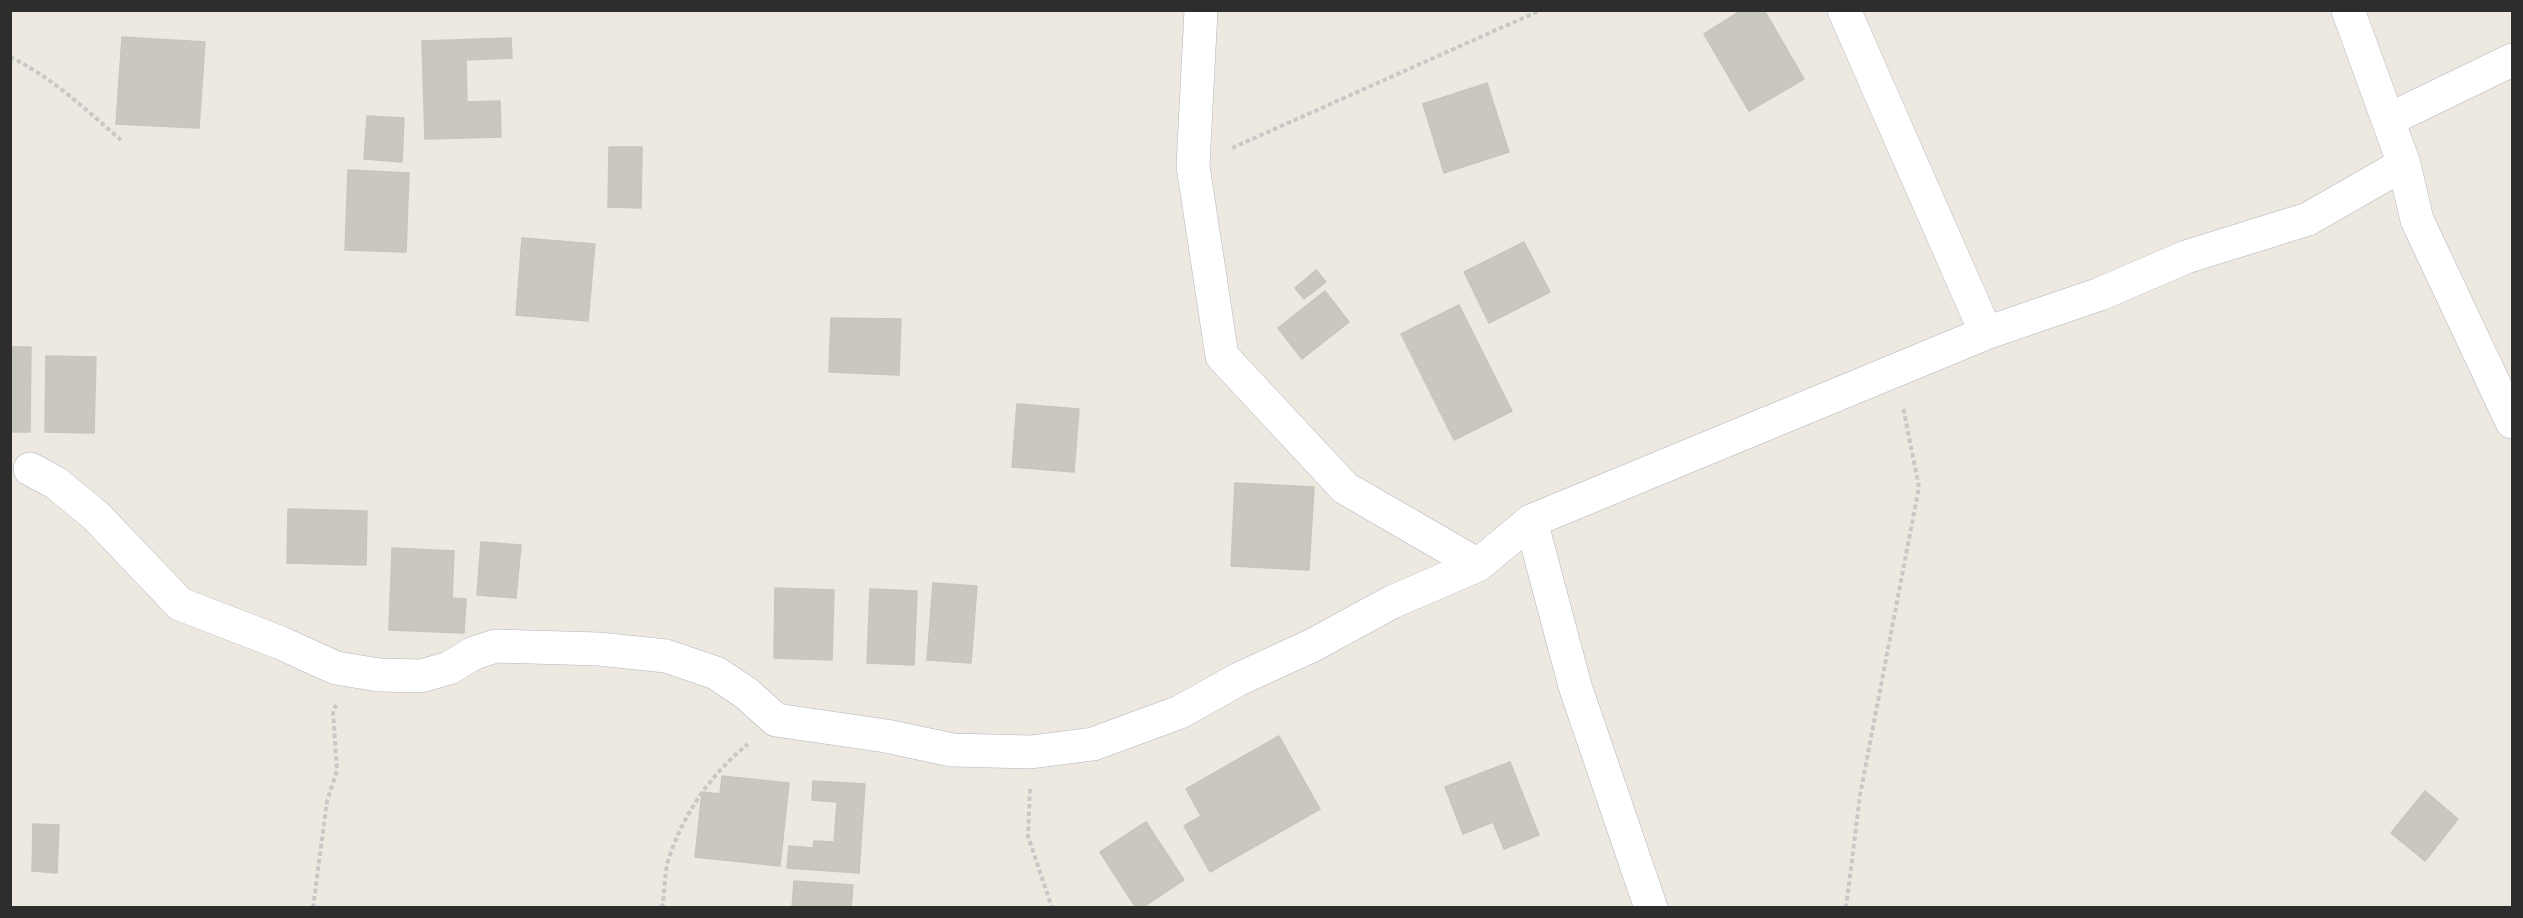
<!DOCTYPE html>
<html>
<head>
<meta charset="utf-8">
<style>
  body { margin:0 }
  #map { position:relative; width:2523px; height:918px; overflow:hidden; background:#ede9e0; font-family:Inter,sans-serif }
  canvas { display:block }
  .frame { position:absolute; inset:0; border:12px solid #2d2d2d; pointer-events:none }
</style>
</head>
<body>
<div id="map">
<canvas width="2523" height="918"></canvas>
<div class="frame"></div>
</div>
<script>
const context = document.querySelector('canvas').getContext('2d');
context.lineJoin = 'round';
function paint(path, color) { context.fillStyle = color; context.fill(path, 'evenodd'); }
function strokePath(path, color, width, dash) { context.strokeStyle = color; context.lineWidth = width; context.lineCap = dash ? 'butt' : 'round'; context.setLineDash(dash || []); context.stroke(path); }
const building = new Path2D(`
  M1742 10H1764L1804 79 1749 111 1704 34Z
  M122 37 205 42 199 128 116 124Z
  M511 38 512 58 466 60 467 102 500 101 501 137 425 139 422 41Z
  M1487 83 1509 152 1444 173 1423 104Z
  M367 116 404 118 402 162 364 159Z
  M609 147H642L641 208 608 207Z
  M348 170 409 173 406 252 345 250Z
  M522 238 595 244 588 321 516 315Z
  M1524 242 1550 292 1489 323 1464 272Z
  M1316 270 1326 282 1304 299 1295 288Z
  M1325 291 1349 322 1302 359 1278 328Z
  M1459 305 1512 411 1454 440 1401 334Z
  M831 318 901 319 899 375 829 372Z
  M10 347H31L30 432H10Z
  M46 356 96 357 94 433 45 432Z
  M1017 404 1079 409 1074 472 1012 467Z
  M1235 483 1314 487 1309 570 1231 566Z
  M288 509 367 511 366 565 287 563Z
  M481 542 521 545 516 598 477 595Z
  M392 548 454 551 452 598 466 599 464 633 389 630Z
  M933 583 977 586 971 663 927 660Z
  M775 588 834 590 832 660 774 658Z
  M870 589 917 591 914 665 867 663Z
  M1279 736 1320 809 1210 872 1184 826 1201 816 1186 789Z
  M1510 762 1539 835 1504 849 1493 822 1463 834 1445 787Z
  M722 776 789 783 780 866 695 857 702 792 720 794Z
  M813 781 865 784 859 873 787 868 789 846 813 848 814 841 834 842 837 802 812 800Z
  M2425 791 2458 819 2425 861 2391 833Z
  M1146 822 1184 880 1142 908H1136L1100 852Z
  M33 824 59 825 57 873 32 871Z
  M794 881 853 885 851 908H792Z`);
paint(building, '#c9c7be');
strokePath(building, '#c9c5b9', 1.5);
const minor = new Path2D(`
  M1201 10 1193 166 1222 356 1345 488 1478 565
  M1844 10 1986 333
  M2348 10 2404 164 2417 220 2512 422
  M2388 120 2512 60
  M30 469 56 483 96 516 180 604 281 643 336 668 379 675 421 676 449 668 474 653 496 646 599 649 666 656 716 673 746 693 776 720 886 736 952 750 1031 752 1093 744 1180 712 1239 679 1313 645 1392 602 1478 565 1531 521 1986 333 2100 294 2186 257 2308 219 2404 164
  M1531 521 1575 686 1651 908`);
strokePath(minor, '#b3b4bf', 34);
strokePath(new Path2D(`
  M10 57C52 77 86 110 121 140
  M1232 148 1541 10
  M1030 789 1028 836 1052 908
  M313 908 327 801 337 771 333 711 336 705
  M662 908C665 893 664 876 668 861 683 814 710 775 748 744
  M1846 908 1860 795 1919 487 1903 407`), '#c8c8c8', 4, [4.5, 3]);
strokePath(minor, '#fff', 33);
</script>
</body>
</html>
